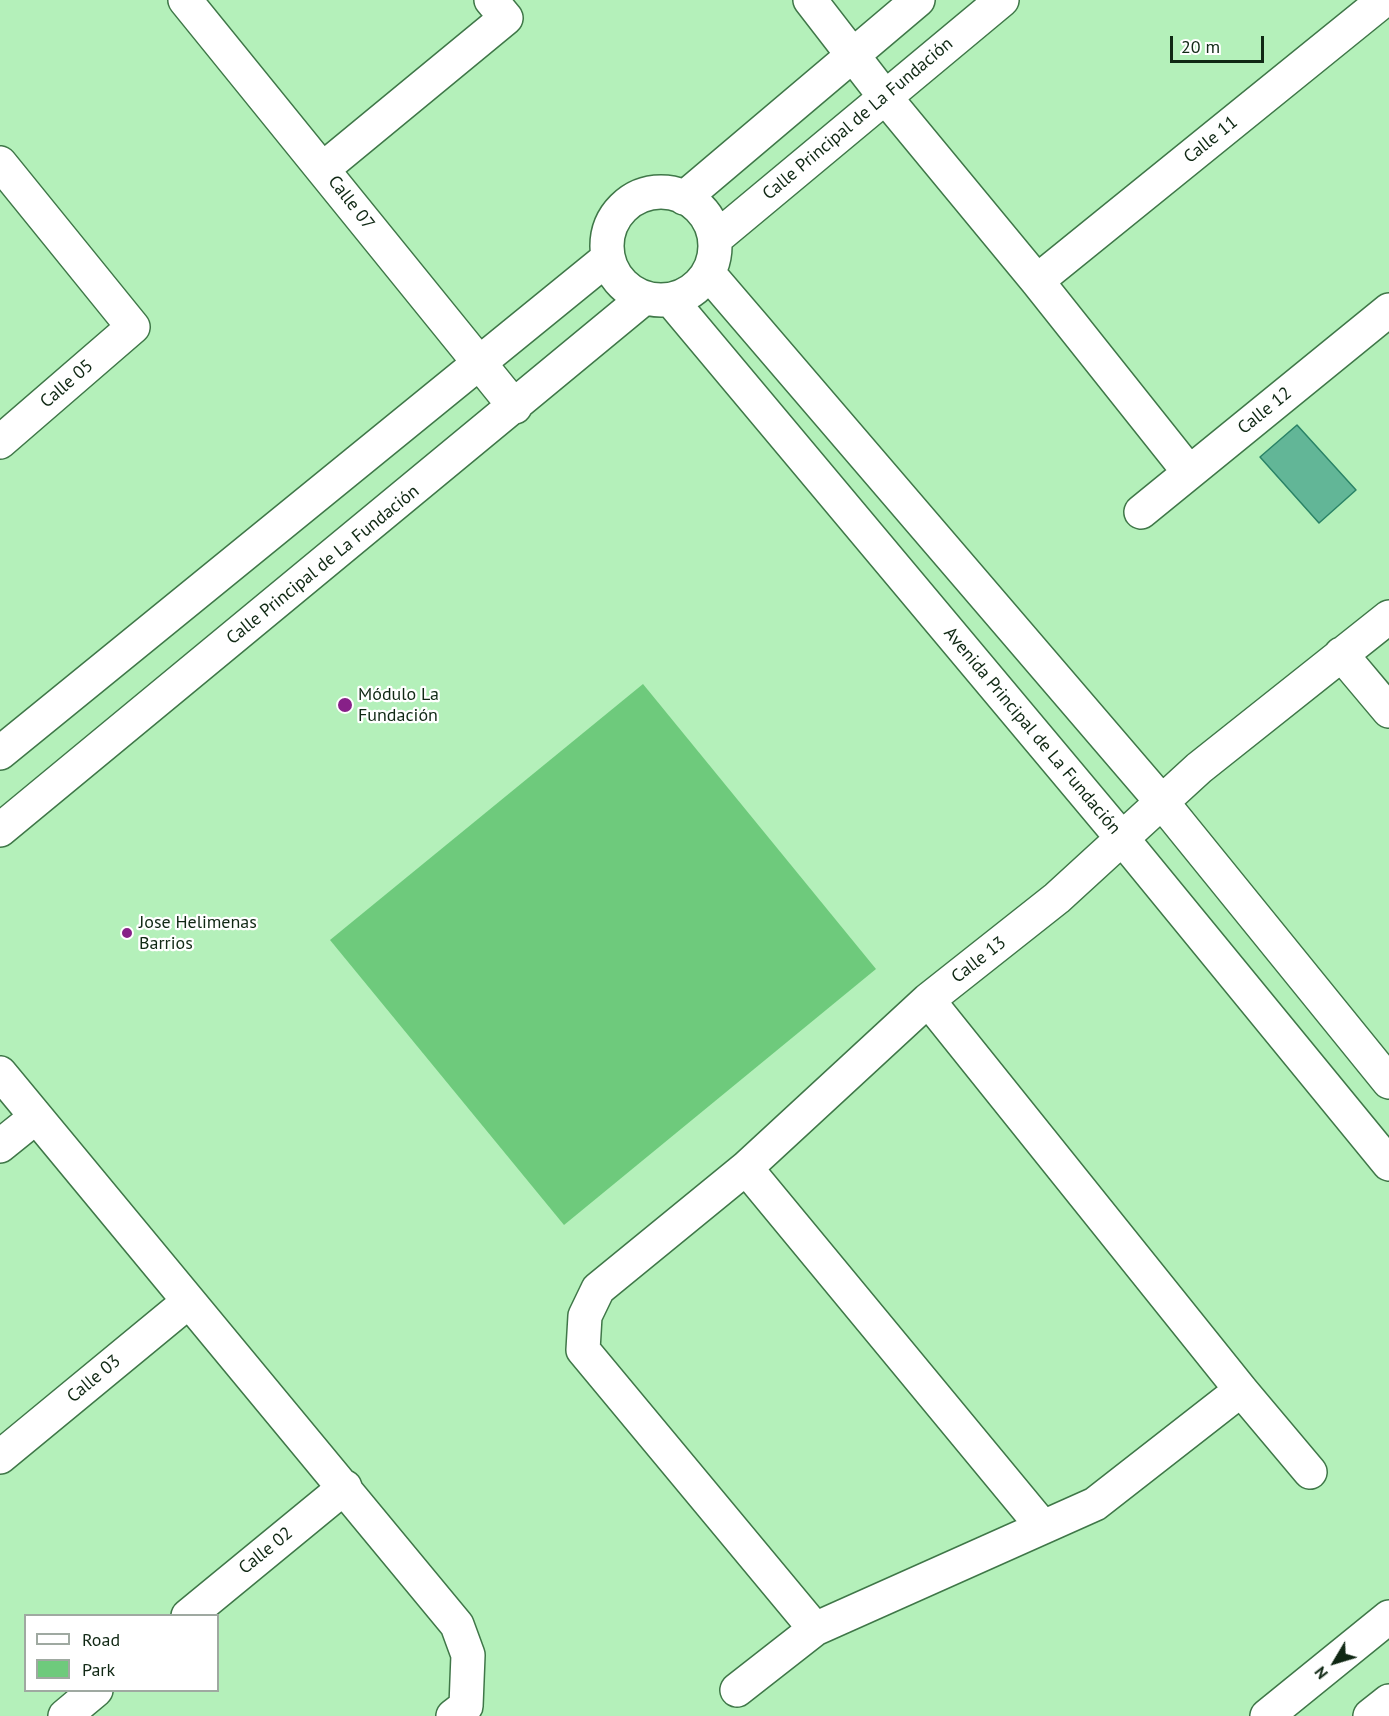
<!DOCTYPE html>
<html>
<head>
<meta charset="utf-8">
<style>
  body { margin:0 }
  #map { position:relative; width:1389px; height:1716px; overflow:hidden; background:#b4f0ba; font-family:"PT Sans",sans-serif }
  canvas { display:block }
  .legend { position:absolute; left:24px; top:1614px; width:195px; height:78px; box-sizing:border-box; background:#fff; border:2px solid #9fa9a1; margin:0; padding:8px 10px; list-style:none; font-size:18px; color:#102814 }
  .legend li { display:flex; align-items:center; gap:12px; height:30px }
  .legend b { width:30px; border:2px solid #9fa9a1 }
  .north { position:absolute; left:1305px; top:1632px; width:60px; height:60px; -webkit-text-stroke:4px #fff; paint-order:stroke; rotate:232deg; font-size:16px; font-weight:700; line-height:24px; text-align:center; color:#102814 }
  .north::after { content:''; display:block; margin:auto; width:21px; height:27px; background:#102814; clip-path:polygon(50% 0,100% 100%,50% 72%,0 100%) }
  .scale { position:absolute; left:1170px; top:36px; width:94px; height:27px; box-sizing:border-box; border:3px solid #102814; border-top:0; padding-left:8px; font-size:18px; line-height:21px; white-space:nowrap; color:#102814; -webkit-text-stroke:4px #fff; paint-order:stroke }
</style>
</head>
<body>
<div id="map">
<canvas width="1389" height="1716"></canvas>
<ul class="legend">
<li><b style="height:8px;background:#fff"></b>Road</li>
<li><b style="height:16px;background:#6eca7c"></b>Park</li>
</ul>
<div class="north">N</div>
<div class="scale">20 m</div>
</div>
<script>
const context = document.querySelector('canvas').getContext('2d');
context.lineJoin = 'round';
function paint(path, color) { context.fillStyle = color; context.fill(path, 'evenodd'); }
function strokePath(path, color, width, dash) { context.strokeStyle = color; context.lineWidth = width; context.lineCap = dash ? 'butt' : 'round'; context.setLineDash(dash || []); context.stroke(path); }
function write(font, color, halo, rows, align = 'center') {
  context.font = font + ' "PT Sans",sans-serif'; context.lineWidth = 4.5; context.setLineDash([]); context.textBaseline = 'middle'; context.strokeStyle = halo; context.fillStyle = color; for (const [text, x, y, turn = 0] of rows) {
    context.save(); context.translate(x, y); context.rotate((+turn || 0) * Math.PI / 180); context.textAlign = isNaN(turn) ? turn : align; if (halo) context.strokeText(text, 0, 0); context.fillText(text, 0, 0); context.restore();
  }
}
paint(new Path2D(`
  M643 684 876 969 564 1225 330 940Z`), '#6eca7c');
const building = new Path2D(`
  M1297 425 1356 490 1319 523 1260 457Z`);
paint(building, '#62b697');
strokePath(building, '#2a8366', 1.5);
const minor = new Path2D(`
  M185 0 515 407
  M810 0 885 97 1037 281 1189 472
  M0 163 133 327 0 442
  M324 168 506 18 491 0
  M607 246a54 54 0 1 1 108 0a54 54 0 1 1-108 0Z
  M684 198 918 0
  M715 239 1002 0
  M709 274 1161 801 1389 1082
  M1037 281 1384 0
  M671 300 1121 837 1389 1164
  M1141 512 1389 310
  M1341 654 1389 711
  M0 753 608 258
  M0 830 644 298
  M928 1000 1241 1390 1310 1472
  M0 1073 457 1625 468 1655 466 1706 453 1716
  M0 1146 36 1117
  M746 1168 1042 1526
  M0 1457 188 1302
  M188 1616 345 1487
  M815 1629 583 1350 585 1316 598 1289 746 1168 928 1000 1057 898 1199 768 1389 617
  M737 1690 815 1629 1095 1504 1241 1390
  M65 1716 96 1690
  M1267 1716 1389 1617
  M1370 1716 1389 1701`);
strokePath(minor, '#3f7748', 36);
strokePath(minor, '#fff', 33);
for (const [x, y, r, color] of [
  [345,705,8,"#872088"],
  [127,933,6,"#872088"]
]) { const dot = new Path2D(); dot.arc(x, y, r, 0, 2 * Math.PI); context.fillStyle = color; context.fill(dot); strokePath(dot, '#fff', 2); }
write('18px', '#102814', '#fff', [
  ["Calle Principal de La Fundación",858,119,-40],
  ["Calle 11",1211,140,-39],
  ["Calle 07",351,203,52],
  ["Calle 05",67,384,-41],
  ["Calle 12",1265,411,-39],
  ["Calle Principal de La Fundación",323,565,-39],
  ["Avenida Principal de La Fundación",1032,731,50],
  ["Calle 13",979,960,-38],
  ["Calle 03",94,1379,-40],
  ["Calle 02",266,1551,-39]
]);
write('18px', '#102814', '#fff', [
  ["Módulo La",358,695],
  ["Fundación",358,716],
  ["Jose Helimenas",139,923],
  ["Barrios",139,944]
], 'left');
</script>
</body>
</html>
